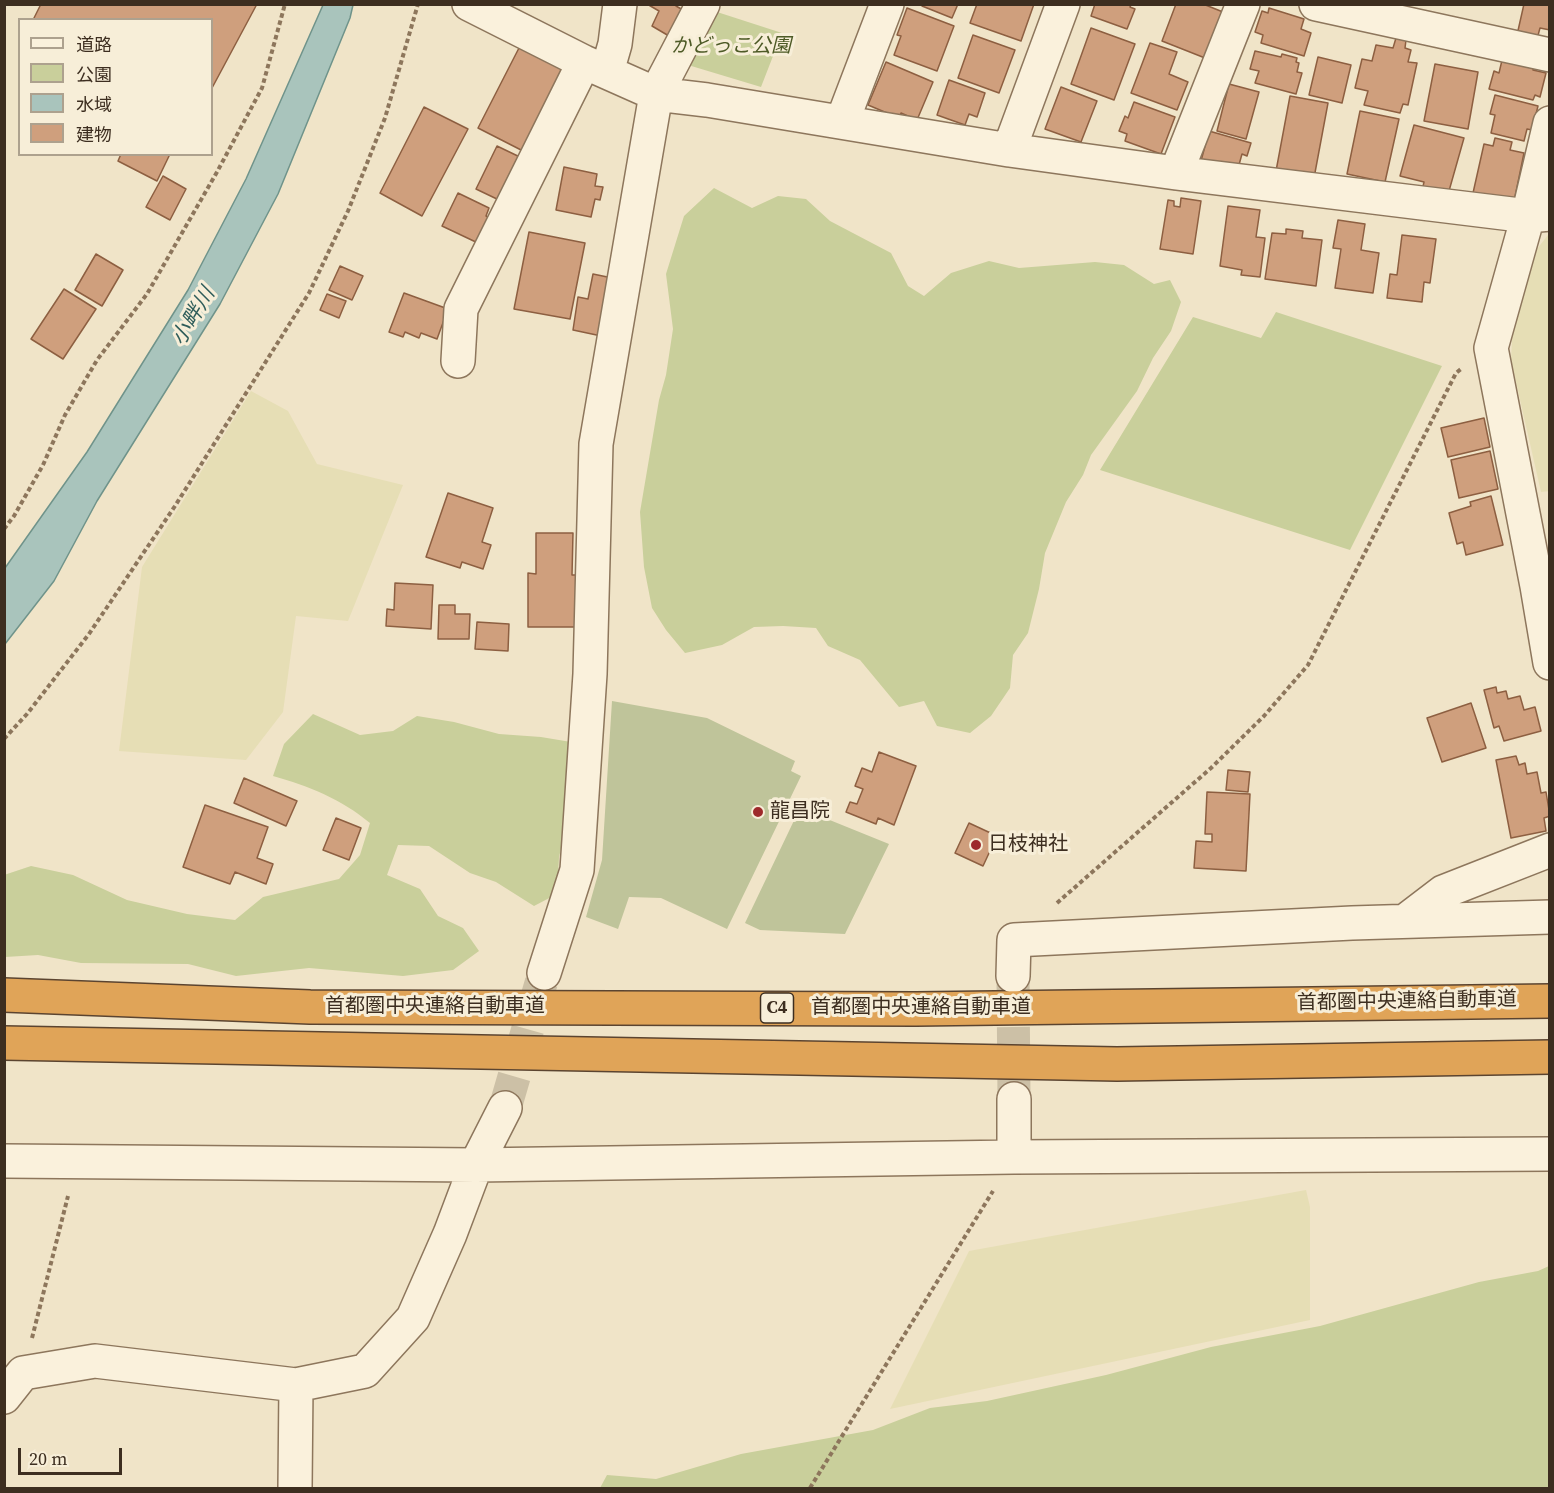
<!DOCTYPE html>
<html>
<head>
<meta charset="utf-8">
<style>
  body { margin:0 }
  #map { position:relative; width:1554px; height:1493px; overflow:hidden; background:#f0e4c8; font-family:"Source Serif 4","Noto Sans JP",serif }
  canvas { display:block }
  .frame { position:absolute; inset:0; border:6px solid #3d2e20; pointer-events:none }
  .legend { position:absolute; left:18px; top:18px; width:195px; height:138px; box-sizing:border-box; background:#f7eed8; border:2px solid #ada18e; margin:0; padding:8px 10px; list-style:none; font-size:18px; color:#3d2e20 }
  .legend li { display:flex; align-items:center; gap:12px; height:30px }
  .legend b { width:30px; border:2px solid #ada18e }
  .scale { position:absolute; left:18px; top:1448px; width:104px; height:27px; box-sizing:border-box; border:3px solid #3d2e20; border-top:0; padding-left:8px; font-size:18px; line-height:21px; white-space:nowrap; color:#3d2e20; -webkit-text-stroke:4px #f7eed8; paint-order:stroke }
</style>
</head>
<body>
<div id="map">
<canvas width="1554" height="1493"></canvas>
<div class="frame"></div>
<ul class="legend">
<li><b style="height:8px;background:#faf1dc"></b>道路</li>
<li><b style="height:16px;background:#c9cf9b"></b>公園</li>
<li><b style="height:16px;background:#a9c4bc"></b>水域</li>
<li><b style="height:16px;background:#cf9f7d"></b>建物</li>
</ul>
<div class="scale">20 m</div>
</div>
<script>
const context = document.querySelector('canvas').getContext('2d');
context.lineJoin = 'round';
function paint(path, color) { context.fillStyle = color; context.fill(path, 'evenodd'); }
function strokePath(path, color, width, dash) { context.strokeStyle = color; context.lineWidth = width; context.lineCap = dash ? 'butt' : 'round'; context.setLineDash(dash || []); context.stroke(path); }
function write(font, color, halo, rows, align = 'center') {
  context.font = font + ' "Source Serif 4","Noto Sans JP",serif'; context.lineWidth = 6; context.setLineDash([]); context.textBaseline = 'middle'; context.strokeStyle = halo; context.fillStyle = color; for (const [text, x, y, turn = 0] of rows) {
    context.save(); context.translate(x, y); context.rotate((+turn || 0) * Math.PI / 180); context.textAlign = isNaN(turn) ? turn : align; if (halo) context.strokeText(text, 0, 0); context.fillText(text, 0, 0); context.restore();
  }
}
paint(new Path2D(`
  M1548 235H1549L1550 491 1541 492 1511 360 1513 321 1537 249Z
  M251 391 288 411 317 464 403 485 348 621 296 616 283 712 246 760 119 751 142 567Z
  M1306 1190 1310 1207V1320L890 1409 969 1251Z`), '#e6deb5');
paint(new Path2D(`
  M714 11 782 33 761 87 688 65Z
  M714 188 752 208 778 196 806 199 830 221 891 253 908 286 924 296 951 273 989 261 1019 268 1095 262 1124 265 1154 284 1170 280 1181 302 1171 331 1153 358 1137 391 1091 455 1083 475 1066 502 1045 553 1039 589 1028 633 1013 655 1010 688 991 716 970 733 937 726 924 701 899 707 860 660 828 646 816 628 783 626 754 627 722 645 685 653 666 630 652 608 644 567 640 512 659 400 666 375 673 329 666 274 684 216Z
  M1276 312 1442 366 1350 550 1100 470 1193 317 1261 338Z
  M313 714 360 735 393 731 417 716 454 722 499 734 541 737 571 742 570 812 559 857 557 894 534 906 496 882 470 873 429 846 398 845 387 875 420 889 438 916 463 928 479 951 453 970 403 976 309 968 236 976 188 964 81 963 38 955 5 957 4 875 31 866 73 875 127 900 187 914 235 920 263 897 339 879 360 855 370 823C341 799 309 786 273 776L284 744Z
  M1549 1266V1488H600L607 1475 656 1479 741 1454 873 1430 930 1408 987 1401 1106 1375 1211 1347 1320 1326 1479 1282 1538 1271Z`), '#c9cf9b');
paint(new Path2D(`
  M612 701 707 718 795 761 791 771 801 776 727 929 661 898 629 897 618 929 586 917 602 860Z
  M800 808 889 844 845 934 760 930 745 923Z`), '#bfc49a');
const water = new Path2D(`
  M323 5H353L350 18 278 194 220 304 97 501 54 581 5 644V568L87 452 188 290 246 179Z`);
paint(water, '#a9c4bc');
strokePath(water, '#6f938a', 1.5);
const building = new Path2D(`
  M41 4H257L212 88V20H33Z
  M647 4H677L676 6 683 10 669 36 652 26 659 11Z
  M923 4H958L952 18 922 6Z
  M977 4H1034L1021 41 970 23Z
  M1095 4H1131L1130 7 1135 9 1127 29 1091 16Z
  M1176 4H1203L1223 12 1205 58 1162 41Z
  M1524 4H1550V30L1540 28 1537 39 1517 35Z
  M907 8 954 26 937 71 894 55 901 36 897 35Z
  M1269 8 1304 19 1301 29 1311 33 1304 56 1261 43 1263 35 1255 32 1262 11 1268 13Z
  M1091 28 1135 44 1114 100 1071 84Z
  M973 35 1015 50 999 93 958 78Z
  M1396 38 1406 40 1405 48 1411 50 1408 62 1417 63 1408 105 1403 104 1400 113 1364 105 1368 91 1355 88 1362 59 1372 61 1376 45 1393 48Z
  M1150 43 1177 52 1169 74 1188 82 1177 110 1131 93Z
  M520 46 568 70 525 152 478 128Z
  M1255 51 1281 57 1282 54 1297 58 1296 62 1299 63 1297 72 1302 73 1296 94 1255 83 1259 71 1250 69Z
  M1503 56 1534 64 1533 70 1546 73 1540 97 1535 95 1533 100 1489 89 1494 71 1499 73Z
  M1318 57 1351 65 1342 103 1309 95Z
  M886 62 933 82 917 120 901 113 899 118 868 105Z
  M1435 64 1478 72 1468 129 1424 121Z
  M949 80 985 93 977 117 969 114 965 125 937 115Z
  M1229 84 1259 92 1246 139 1217 131Z
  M1061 87 1097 101 1081 142 1045 129Z
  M1495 95 1538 106 1532 130 1527 129 1524 141 1491 133 1495 115 1490 114Z
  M1290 96 1328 103 1314 178 1276 171Z
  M1134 102 1175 117 1161 154 1125 141 1127 134 1119 131 1125 116 1128 118Z
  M424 107 468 129 422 216 380 193Z
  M1360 111 1399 119 1385 182 1347 174Z
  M1414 125 1464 138 1447 198 1422 191 1424 182 1400 176Z
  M1209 131 1251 143 1247 156 1242 154 1237 172 1201 161Z
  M1495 138 1512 142 1510 150 1524 153 1514 202 1473 193 1484 144 1493 146Z
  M497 146 524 159 499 200 476 189Z
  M121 154H170L157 181 118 161Z
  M564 167 597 174 595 186 603 187 600 200 595 199 591 217 556 210Z
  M163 176 186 189 170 220 146 207Z
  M458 193 489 208 486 216 492 219 480 244 442 226Z
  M1181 198 1201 201 1193 254 1160 249 1168 200 1174 201V206L1180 207Z
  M1228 206 1260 210 1256 237 1265 238 1260 277 1241 275 1242 270 1220 266Z
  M1338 220 1365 224 1361 250 1379 253 1373 293 1335 288 1341 249 1333 248Z
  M1286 229 1303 231 1302 238 1322 240 1316 286 1265 279 1272 233 1286 234Z
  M529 232 585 243 570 319 514 309Z
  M1402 235 1436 239 1430 283 1424 282 1422 302 1387 298 1390 274 1397 275Z
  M96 254 123 270 102 306 75 290Z
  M340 266 363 276 352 300 329 290Z
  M593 274 617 279 606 337 573 330 578 297 588 299Z
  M64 289 96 309 63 359 31 339Z
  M404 293 448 309 437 339 421 333 419 338 405 332 403 337 389 332Z
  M327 294 346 301 339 318 320 310Z
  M1484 418 1490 447 1448 457 1441 428Z
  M1490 451 1498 489 1459 498 1451 460Z
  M448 493 493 508 482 542 491 545 483 569 462 562 460 568 426 557Z
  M1491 496 1503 545 1466 555 1463 542 1457 544 1449 513 1471 506 1470 502Z
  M536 533H573L572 575H584L583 627H528V573L536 574Z
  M395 583 433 585 431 629 386 626 387 609 394 610Z
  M439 605H455V614H470L469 639H438Z
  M477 622 509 624 508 651 475 649Z
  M1496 687 1497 693 1506 691 1508 699 1520 696 1524 710 1535 707 1541 731 1504 741 1499 726 1494 728 1484 690Z
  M1471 703 1486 748 1442 762 1427 718Z
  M879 752 916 766 894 825 878 818 876 824 846 812 850 802 857 804 863 789 855 786 862 768 872 772Z
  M1516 756 1519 765 1525 763 1527 774 1537 772 1541 793 1546 792 1550 816 1544 818 1546 831 1511 838 1496 760Z
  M1228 770 1250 772 1248 792 1226 790Z
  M244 778 297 801 286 826 234 803Z
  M1207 792 1250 794 1246 871 1194 868 1196 841 1212 842V834H1205Z
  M205 805 268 827 257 858 273 864 266 884 235 872 230 884 183 867Z
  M336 818 361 828 349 860 323 850Z
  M969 823 997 836 983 866 955 853Z`);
paint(building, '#cf9f7d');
strokePath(building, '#8d5f41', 1.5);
strokePath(new Path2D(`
  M1013 978 1014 1099
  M505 1108 544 973`), '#ccc0a6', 33, [33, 16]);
const minor = new Path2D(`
  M469 4 584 62 656 94 707 100 1009 150 1176 173 1528 216 1550 214
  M1316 4 1550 55
  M607 72 615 44 620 4
  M842 122 887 4
  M1550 123 1528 216 1491 348 1537 586 1550 663
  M1009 150 1063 4
  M1176 173 1243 4
  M458 361 461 309 584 62
  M1405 921 1443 892 1550 850
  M544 973 577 870 590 674 596 444 656 94 703 4
  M1013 976 1014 940 1352 923 1550 917
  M1014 1157V1099
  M4 1161 476 1165 1014 1157 1550 1154
  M4 1397 23 1373 95 1361 296 1385
  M295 1488 296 1385 365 1371 413 1318 450 1234 476 1165 505 1108`);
const highway = new Path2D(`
  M4 995 310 1007 916 1009 1550 1001
  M4 1043 1117 1064 1550 1057`);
strokePath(minor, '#8d765c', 36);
strokePath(highway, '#5b4430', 36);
strokePath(new Path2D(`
  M4 529 14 516 43 465 65 415 97 360 147 294 217 172 262 88 285 4
  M4 739 27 714 89 634 175 506 309 293 348 211 385 118 418 4
  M1057 903 1211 768 1264 716 1308 665 1456 373 1461 369
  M32 1338 68 1196
  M810 1488 993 1191`), '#8d765c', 4, [4.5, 3]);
strokePath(minor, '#faf1dc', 33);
strokePath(highway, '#e0a458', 33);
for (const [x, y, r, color] of [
  [758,812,6,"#9e2a2b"],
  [976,845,6,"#9e2a2b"]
]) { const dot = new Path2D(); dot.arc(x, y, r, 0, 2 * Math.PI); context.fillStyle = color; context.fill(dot); strokePath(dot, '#f7eed8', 2); }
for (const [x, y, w] of [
  [777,1008,33]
]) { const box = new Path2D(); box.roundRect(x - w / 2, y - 15, w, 30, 4.5); context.fillStyle = '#f7eed8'; context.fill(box); strokePath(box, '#3d2e20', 1.5); }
write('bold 18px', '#3d2e20', null, [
  ["C4",777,1008]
]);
write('italic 20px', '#4d5a26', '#f7eed8', [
  ["かどっこ公園",731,47]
]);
write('20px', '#3d2e20', '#f7eed8', [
  ["龍昌院",770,812],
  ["日枝神社",988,845]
], 'left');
write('20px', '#3d2e20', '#f7eed8', [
  ["首都圏中央連絡自動車道",1407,1002,-1],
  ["首都圏中央連絡自動車道",435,1007],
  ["首都圏中央連絡自動車道",921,1008]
]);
write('italic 21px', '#2f5d5a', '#f7eed8', [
  ["小畔川",194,317,-59]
]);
</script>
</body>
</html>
